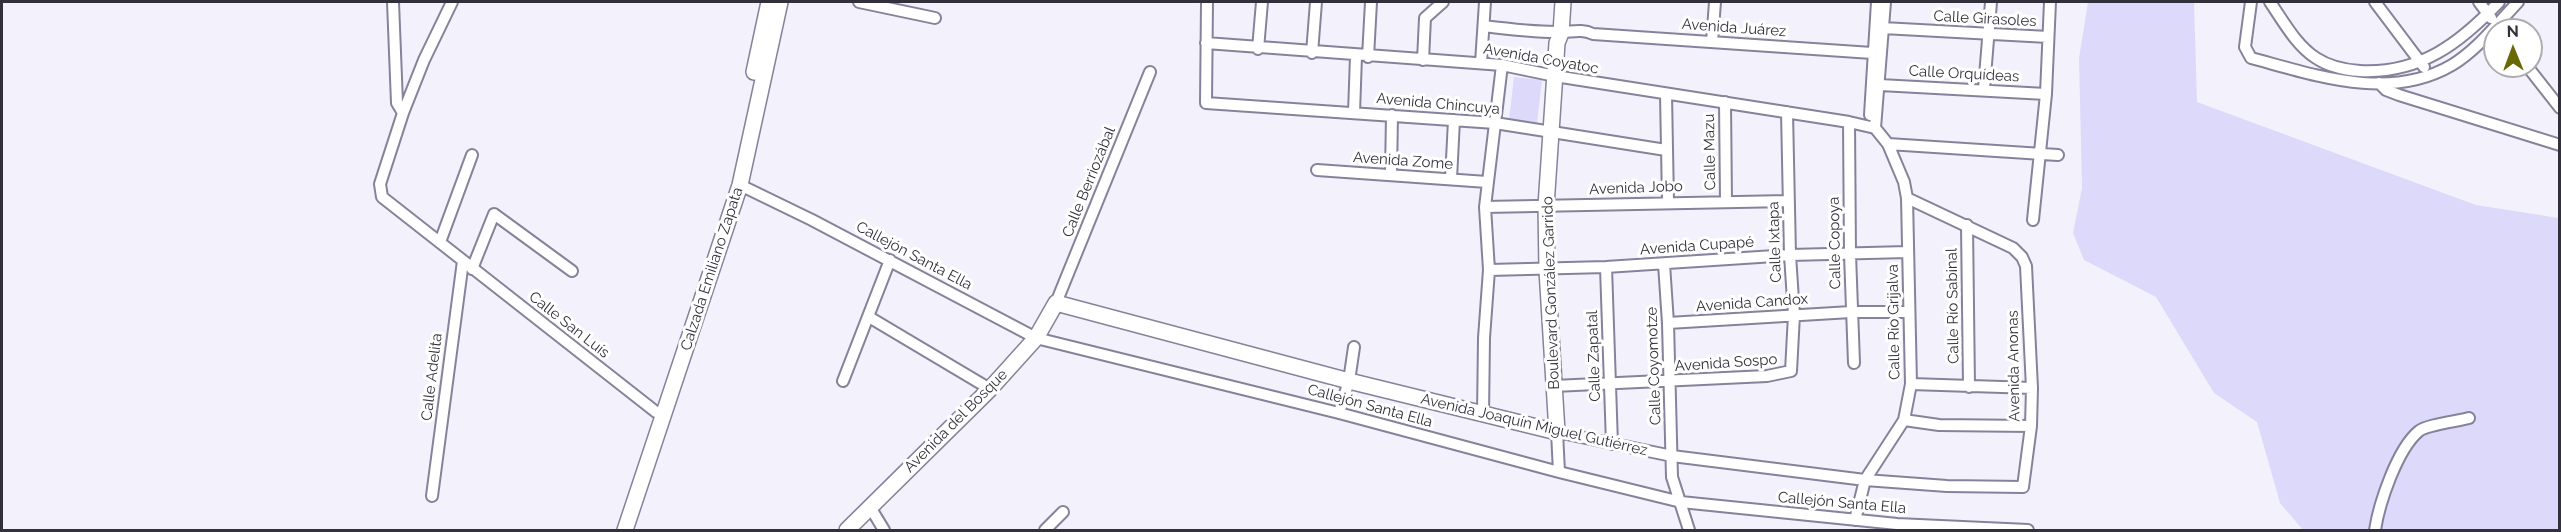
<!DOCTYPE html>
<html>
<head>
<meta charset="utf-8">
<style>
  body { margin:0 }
  #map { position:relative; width:2561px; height:532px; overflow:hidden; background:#f3f2fc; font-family:Raleway,sans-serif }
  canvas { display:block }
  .frame { position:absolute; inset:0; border:3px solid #32313b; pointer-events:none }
  .north { position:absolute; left:2483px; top:18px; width:60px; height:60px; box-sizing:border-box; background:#fff; border:2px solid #adadb1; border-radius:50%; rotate:359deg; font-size:16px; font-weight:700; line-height:24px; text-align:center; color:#32313b }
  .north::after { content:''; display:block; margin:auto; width:21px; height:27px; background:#686804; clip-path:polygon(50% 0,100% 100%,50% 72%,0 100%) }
</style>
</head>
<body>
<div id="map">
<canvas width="2561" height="532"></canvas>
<div class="frame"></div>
<div class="north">N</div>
</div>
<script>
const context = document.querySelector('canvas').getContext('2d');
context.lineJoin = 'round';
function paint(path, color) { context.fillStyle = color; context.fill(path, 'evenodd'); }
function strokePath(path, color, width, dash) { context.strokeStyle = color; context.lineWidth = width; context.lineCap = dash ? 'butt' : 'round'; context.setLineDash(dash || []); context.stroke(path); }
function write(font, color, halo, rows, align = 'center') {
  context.font = font + ' Raleway,sans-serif'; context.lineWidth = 6; context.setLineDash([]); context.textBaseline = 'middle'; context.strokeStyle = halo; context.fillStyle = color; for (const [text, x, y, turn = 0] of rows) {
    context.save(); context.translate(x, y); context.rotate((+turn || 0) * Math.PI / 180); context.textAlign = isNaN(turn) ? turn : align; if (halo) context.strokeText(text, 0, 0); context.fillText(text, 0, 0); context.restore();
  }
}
paint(new Path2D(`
  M2088 2H2194L2197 102 2476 205 2559 218V530H2303L2280 503 2257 422 2214 393 2156 297 2084 260 2073 233 2082 188 2079 58Z
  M1514 77 1542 80 1537 123 1509 120Z`), '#ddd9fb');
const street = new Path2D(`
  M393 2 397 103 403 113
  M452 2 424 60 403 113 380 184 382 197 656 412
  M859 2 935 18
  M1207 2 1206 103 1495 123 1666 150
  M2251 2 2245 47 2251 58C2315 75 2389 102 2452 65 2477 50 2498 23 2518 2
  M2270 2C2283 21 2296 45 2316 58 2328 66 2346 70 2360 71 2420 74 2460 43 2499 2
  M2375 2 2424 67
  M2479 2 2491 18
  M1484 26C1508 29 1532 32 1556 32 1570 33 1580 28 1593 34L1872 53
  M1883 28 2048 37
  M1712 42 1715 2
  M1206 43 1502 65 1555 76 1849 122 1875 128 1888 144 1904 182 1907 198 1911 384 1904 420 1865 480 1855 520
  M1258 49 1262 2
  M1312 53 1316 2
  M1368 57 1371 2
  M1423 60 1425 18 1443 2
  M1481 63 1485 2
  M2527 66 2560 108
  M2379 83 2386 90 2399 95 2560 145
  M1880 85 2046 94
  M1984 89 1991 2
  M1666 94 1668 202
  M1725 102 1726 201
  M1354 113 1356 56
  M1870 115 1877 2
  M1849 122 1850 254 1854 363
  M1875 128 1885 2
  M1888 144 2058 155
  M1317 170 1487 182
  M1391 174 1392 115
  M1451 179 1454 120
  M740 185 812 220 1036 338 1339 413 1559 472 1681 502 1897 524 2028 530
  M1485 207 1788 201
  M2033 220 2046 94 2050 2
  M1967 225 1969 387
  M440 242 472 155
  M1664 264 1668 323 1672 477 1689 530
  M1606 267 1612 444
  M472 269 494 214 572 271
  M1489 270 1606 267 1790 255 1907 252
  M1056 303 1150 72
  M869 317 990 389
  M1668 323 1851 312H1908
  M843 381 890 260
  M1911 384 2032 388
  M1554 386 1767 376 1791 371 1794 315 1790 255 1787 112
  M1339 413 1349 381 1354 347
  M1483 415 1484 338 1489 270 1485 207 1502 65
  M1904 420 1939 425 2031 426
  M1559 472 1557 432 1672 456 1865 480 1947 486 2023 487 2031 426 2032 388 2026 266 2022 257 2013 248 1907 198
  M432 496 463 261
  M870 507 884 530
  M1045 530 1063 512
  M2375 530C2379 504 2397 449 2419 431 2426 425 2458 421 2469 418`);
const secondary = new Path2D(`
  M754 72 769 2
  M625 530 740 185 780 2
  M847 530 990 389 1036 338 1056 303 1349 381 1557 432 1547 270 1546 206 1557 43 1561 33 1563 2`);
strokePath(street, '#85839a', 14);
strokePath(secondary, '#85839a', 18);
strokePath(street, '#fff', 10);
strokePath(secondary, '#fff', 15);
write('15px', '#32313b', '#fff', [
  ["Calle Girasoles",1985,19,3],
  ["Avenida Juárez",1734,28,4],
  ["Avenida Coyatoc",1541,59,10],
  ["Calle Orquídeas",1964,74,3],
  ["Avenida Chincuya",1438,104,5],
  ["Calle Mazu",1710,152,-91],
  ["Avenida Zome",1403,161,4],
  ["Calle Berriozábal",1089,182,-68],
  ["Avenida Jobo",1636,188,-2],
  ["Calle Ixtapa",1775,242,-92],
  ["Calle Copoya",1835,243,-91],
  ["Avenida Cupapé",1697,246,-4],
  ["Callejón Santa Ella",914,256,28],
  ["Calzada Emiliano Zapata",712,269,-72],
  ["Boulevard González Garrido",1551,293,-92],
  ["Avenida Candox",1752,303,-4],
  ["Calle Río Sabinal",1953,306,-91],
  ["Calle Río Grijalva",1894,322,-91],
  ["Calle San Luís",569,325,38],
  ["Calle Zapatal",1594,356,-92],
  ["Avenida Sospo",1726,363,-4],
  ["Calle Coyomotze",1654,366,-92],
  ["Avenida Anonas",2014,366,-91],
  ["Calle Adelita",432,377,-83],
  ["Callejón Santa Ella",1370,406,15],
  ["Avenida del Bosque",956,421,-45],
  ["Avenida Joaquín Miguel Gutiérrez",1534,425,13],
  ["Callejón Santa Ella",1842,503,5]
]);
</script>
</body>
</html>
